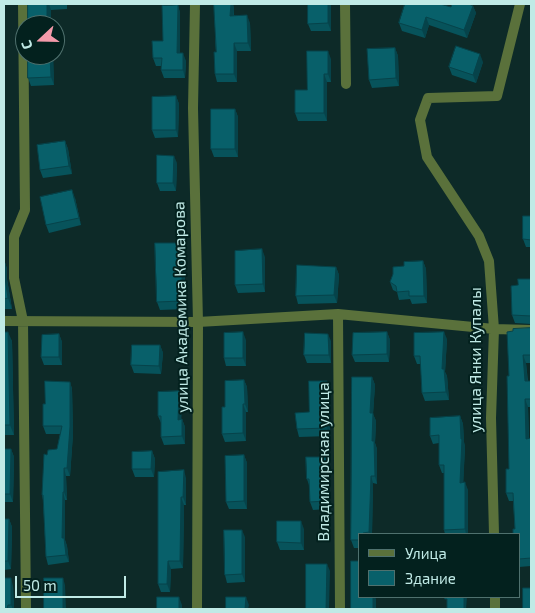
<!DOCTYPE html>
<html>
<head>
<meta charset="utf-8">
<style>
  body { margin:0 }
  #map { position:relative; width:535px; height:613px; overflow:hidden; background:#0d2a28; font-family:"Exo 2",sans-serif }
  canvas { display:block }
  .frame { position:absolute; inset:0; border:5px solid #c0eae6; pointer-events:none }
  .legend { position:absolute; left:358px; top:533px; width:162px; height:65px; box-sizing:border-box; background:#03211e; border:1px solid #4f716e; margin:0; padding:6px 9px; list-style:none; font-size:15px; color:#c0eae6 }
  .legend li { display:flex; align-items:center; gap:10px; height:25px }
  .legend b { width:25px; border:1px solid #4f716e }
  .north { position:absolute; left:15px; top:15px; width:50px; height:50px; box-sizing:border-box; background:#03211e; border:1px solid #4f716e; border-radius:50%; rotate:249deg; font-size:14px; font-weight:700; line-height:20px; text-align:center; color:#c0eae6 }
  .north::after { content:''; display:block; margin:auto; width:18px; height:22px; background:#f39aaa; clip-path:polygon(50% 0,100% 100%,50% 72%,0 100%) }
  .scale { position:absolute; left:15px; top:576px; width:111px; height:22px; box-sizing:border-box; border:2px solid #c0eae6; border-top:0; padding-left:6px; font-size:15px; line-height:18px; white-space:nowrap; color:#c0eae6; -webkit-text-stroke:4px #03211e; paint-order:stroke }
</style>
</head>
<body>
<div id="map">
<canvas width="535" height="613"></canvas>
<div class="frame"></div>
<ul class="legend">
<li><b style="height:6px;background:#5a713b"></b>Улица</li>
<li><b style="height:14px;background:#08606a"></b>Здание</li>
</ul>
<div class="north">С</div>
<div class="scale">50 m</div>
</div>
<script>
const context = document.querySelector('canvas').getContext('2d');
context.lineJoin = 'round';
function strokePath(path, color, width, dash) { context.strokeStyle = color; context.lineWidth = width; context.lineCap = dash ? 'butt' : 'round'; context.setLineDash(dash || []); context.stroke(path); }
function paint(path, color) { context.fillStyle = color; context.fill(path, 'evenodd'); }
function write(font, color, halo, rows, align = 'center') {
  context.font = font + ' "Exo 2",sans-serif'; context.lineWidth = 4; context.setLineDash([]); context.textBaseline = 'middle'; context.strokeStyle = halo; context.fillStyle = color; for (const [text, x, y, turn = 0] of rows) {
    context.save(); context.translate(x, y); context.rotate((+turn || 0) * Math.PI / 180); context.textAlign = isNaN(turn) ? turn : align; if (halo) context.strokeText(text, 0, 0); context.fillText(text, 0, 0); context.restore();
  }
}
strokePath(new Path2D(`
  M23 4 25 210 14 237V278L23 321 26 609
  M195 4 193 108 198 322 197 609
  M345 4 346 84
  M338 314 340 609
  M4 321 198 322 338 314 494 329 531 330
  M494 534 491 418 494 329 489 261 479 236 427 157 420 120 428 98 497 96 520 4
  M495 597V609`), '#5a713b', 10);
paint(new Path2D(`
  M28 4H67V9L51 10V25H29L28 22Z
  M214 4H233L234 9V15L250 23 251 51H237V82H217L215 74 216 52Z
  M308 4H330L331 6V31H311L308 24Z
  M371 4H397L371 5Z
  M178 5 180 13V53L186 61 185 78H164L161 70V66H156L153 58 163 41Z
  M473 6 476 13 467 38 429 25 425 38 402 31 399 23Z
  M395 48 398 56 399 86 372 88 369 80Z
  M53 55 54 85 31 86 28 78Z
  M331 59V82H327V121H298L295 113 307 90Z
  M483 62 476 83 452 75 449 67Z
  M176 96 179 104 178 137 155 138 152 130Z
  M235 109 238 117V157H214L211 149Z
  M65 141 68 149 72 174 43 178 40 170Z
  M177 163 176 191H160L157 183Z
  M75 198 81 225 49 233 46 225Z
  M531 216V247H526L523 239Z
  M182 243 185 251V309L160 310 157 302Z
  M265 257V292L238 293 235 285Z
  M4 259 7 269V279L12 309H4Z
  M423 261 426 269 427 303 412 304 410 299 399 300 397 292 393 290 390 282 404 266Z
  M336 267 339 275 337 303 298 304 296 296Z
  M531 279V324L515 323 512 315 518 285Z
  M531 328V363H526L528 381H531V407H528L529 439 531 438V566L519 567V534L515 529 513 501H509L506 493 509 469V376L513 331Z
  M4 332 12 341 14 435H4Z
  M387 332 390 340 389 362H355L352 355Z
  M59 334 62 342V365H44L41 357Z
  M447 339 445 372 447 376 449 400 425 401 422 393 421 364H417L414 356Z
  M246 340V366H226L224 358Z
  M331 341V363H307L304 355Z
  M160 345 163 353 161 374 134 373 131 365Z
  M372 377 375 385 373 414 376 421 375 443 377 449V484L373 483 372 534H359V548H354L351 540Z
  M244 380 247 387 248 412H246V441L225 442 222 434 225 407Z
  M327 381 330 389V436L299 437 297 429 309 412Z
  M70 382 72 389 73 434 70 476H66L67 500H65V540L67 546 69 562 48 565 46 557 43 500 42 495 47 455 57 449 60 434H46L43 426 45 404Z
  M179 391 182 399 181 419H182L185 427V444L164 445 161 437V423L158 416Z
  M460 416 463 424 464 442 465 447 463 483 468 490V534H445L444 530V473H442L439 465V443L433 444 430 436Z
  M4 449H11L14 457 13 502H4Z
  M152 451 155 459 154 477H135L132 469Z
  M244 455 247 463V509H229L226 502Z
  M329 464 328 487H327V509L313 510 310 502 309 485 307 479Z
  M186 478V505H184L183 568 171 569 170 592H161L158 584Z
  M4 516 5 519H9L12 527 11 569 4 570Z
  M304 529V550H280L277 542Z
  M245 537V582L227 583 225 575Z
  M13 586 14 609H4Z`), '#07535b');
paint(new Path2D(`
  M47 4H49L51 10V25H48L47 22Z
  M231 4H233L234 9 233 23 230 16Z
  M328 4H330L331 6V31L328 23Z
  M178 5 180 13V61L177 53Z
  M473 6 476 13 467 38 464 30Z
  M247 15 250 23 251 51 248 43Z
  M426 17 429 25 425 38 422 30Z
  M234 43 237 51V82L234 74Z
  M395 48 398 56 399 86 396 78Z
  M328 51 331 59V82L328 74Z
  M183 53 186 61 185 78 183 70Z
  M480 54 483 62 476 83 473 75Z
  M50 55H53L54 85 51 77Z
  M324 74 327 82V121L324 113Z
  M176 96 179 104 178 137 176 130Z
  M235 109 238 117V157L235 149Z
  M65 141 68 149 72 174 69 166Z
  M174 156 177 163 176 191 173 183Z
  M72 190 75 198 81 225 79 218Z
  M182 243 185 251V309L182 301Z
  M262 249 265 257V292L263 284Z
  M4 259 7 269V279L12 309 8 298 4 271Z
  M423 261 426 269 427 303 424 296Z
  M336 267 339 275 337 303 334 295Z
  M8 332 12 341 14 435 10 425Z
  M243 332 246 340V366L243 358Z
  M387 332 390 340 389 362 387 354Z
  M444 332 447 339 445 372 447 376 449 400 446 392 442 369Z
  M59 334 62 342V365L59 357Z
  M328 334 331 341V363L329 355Z
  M160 345 163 353 161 374 159 366Z
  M523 355 526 363 528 389 525 381Z
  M372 377 375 385 373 414 376 421 375 443 377 449V484L375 476 370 413Z
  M244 380 247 387 248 412 245 404Z
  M327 381 330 389V436L327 428Z
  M70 382 72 389 73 434 70 476 67 468Z
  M179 391 182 399 181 427 178 420Z
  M525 399 528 407 529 446 526 439Z
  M243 404 246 412V441L243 433Z
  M460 416 463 424 464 442 465 447 463 491 460 483Z
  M182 419 185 427V444L182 436Z
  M11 449 14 457 13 502 10 494Z
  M152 451 155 459 154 477 151 469Z
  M244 455 247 463V509L244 501Z
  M326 457 329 464 328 487 326 479Z
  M64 468 66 476 67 500 64 492Z
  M184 470 186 478V505L183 497Z
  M371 476 373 483 372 534H369V532Z
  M324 479 327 487V509L325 501Z
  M465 482 468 490V534H466L465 529Z
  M63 492 65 500V540L67 546 69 562 66 555 62 538Z
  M181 497 184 505 183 568 180 561Z
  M9 519 12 527 11 569 8 561Z
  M301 521 304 529V550L301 543Z
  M242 530 245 537V582L242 574Z
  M168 561 171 569 170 592 167 584Z
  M327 564 330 571 329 609H326Z
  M11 578 13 586 14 609H13L11 605Z
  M63 578 65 585 66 609H63Z
  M179 597 182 605V609H179Z
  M246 597 249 605 248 609H245Z
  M373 597H375L376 599V609H373Z
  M464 597H467L466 609H464Z`), '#06434a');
const building = new Path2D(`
  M28 4H47V22H28Z
  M214 4H231L230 16 247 15 248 43H234V74H215L214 52H216Z
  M308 4H328V23L308 24Z
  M405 4H440L451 7 452 4H469L473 6 464 30 426 17 422 30 399 23Z
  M178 5 177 53H183V70H161L162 58H153L152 41H163L162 6Z
  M456 46 480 54 473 75 449 67Z
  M395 48 396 78 369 80 367 49Z
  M307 51H328V74H324V113H295V90H307Z
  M28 55H50L51 77 28 78Z
  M176 96V130H152V97Z
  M211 109H235V149H211Z
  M65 141 69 166 40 170 37 145Z
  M157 155 174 156 173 183H157Z
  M72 190 79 218 46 225 40 197Z
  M523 216H531V240L523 239Z
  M155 243H182V301L157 302Z
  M262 249 263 284 235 285V251Z
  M423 261 424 296H409V291L397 292 396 286 390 282 393 274V267L404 266V262Z
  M297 265 336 267 334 295 296 296Z
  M4 271 8 298 4 299Z
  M518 279H531V316L512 315 511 286 518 285Z
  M531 328V355H523L525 381H531V399H525L526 439 531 438V558L519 559V534H513V529H515L513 493H506V469H509L507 376H509L507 332 513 331V329Z
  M4 332H8L10 425H4Z
  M243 332V358H224V333Z
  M387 332V354L352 355 353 333Z
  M444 332 442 369H444L446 392 422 393 420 356H414V333Z
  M305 333 328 334 329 355H304Z
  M59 334V357H41L42 335Z
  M132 345H160L159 366 131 365Z
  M352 377H372L370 413H373L372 441H374L375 476H371L369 532 363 533V534H359V540H351Z
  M244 380 245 404H243V433L222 434V407H225V381Z
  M45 381 70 382V427L67 468H64V492H63L62 538H64L66 555 46 557 43 495H42L44 454 47 455 48 450 57 449 62 426H43V404H45Z
  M309 381H327V428L297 429 295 413 309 412Z
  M179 391 178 420 182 419V436L161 437V416H158V392Z
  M460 416 461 439H462L460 483 465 482V529L444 530V465H439V435L430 436V418Z
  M4 449H11L10 494H4Z
  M152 451 151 469H132V452Z
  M244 455V501L226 502 225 456Z
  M306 457H326V479H324L325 501 310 502 309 479H307Z
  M184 470 183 497H181L180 561H168L167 584H158V472Z
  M4 519H9L8 561H4Z
  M277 521H301V543L277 542Z
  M224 530H242V574L225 575Z
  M351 561H359V597H373V609H351Z
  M306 564H327L326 609H306Z
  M4 578H11V605H8L7 609H4Z
  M44 578H63V609H44Z
  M523 588H531V609H523Z
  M157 597H179V609H157Z
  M226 597H246L245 609H226Z
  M445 597H464V609H447V599H445Z`);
paint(building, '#08606a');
strokePath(building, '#06434a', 1);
write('16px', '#c0eae6', '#03211e', [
  ["улица Академика Комарова",181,307,-91],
  ["улица Янки Купалы",476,360,-90],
  ["Владимирская улица",324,462,-90]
]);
</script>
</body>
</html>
